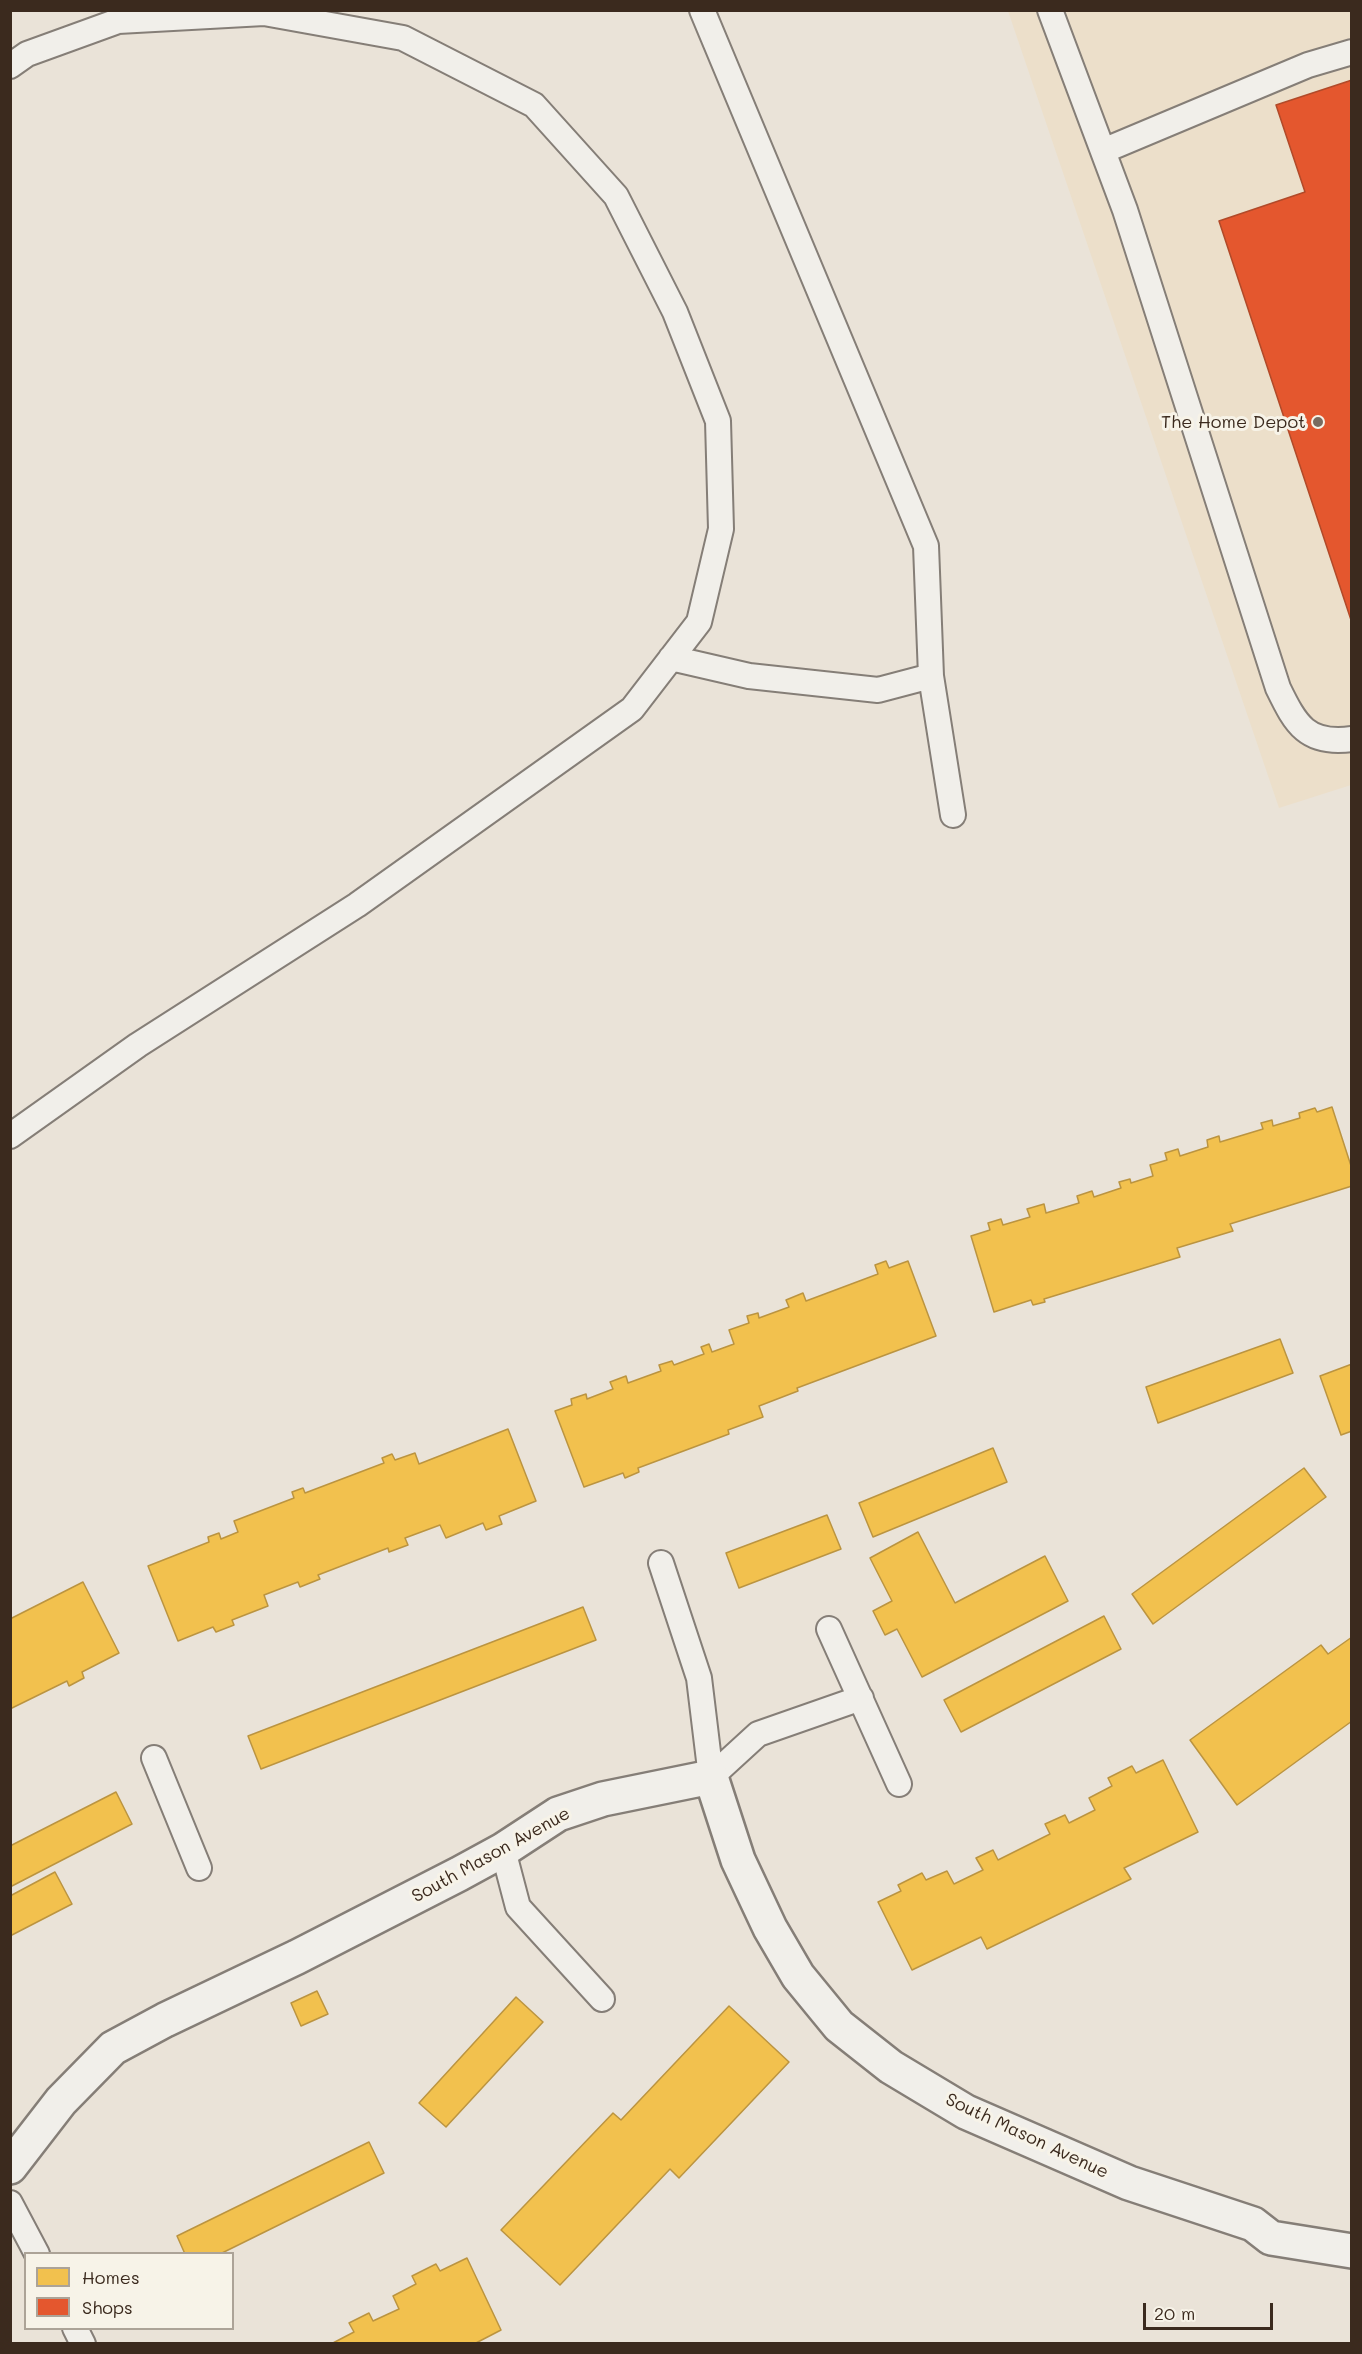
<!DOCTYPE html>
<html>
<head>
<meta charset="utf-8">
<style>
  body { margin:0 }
  #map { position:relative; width:1362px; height:2354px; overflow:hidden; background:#eae3d8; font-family:Mali,sans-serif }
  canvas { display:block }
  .frame { position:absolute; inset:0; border:12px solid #3b2a1e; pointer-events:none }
  .legend { position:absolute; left:24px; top:2252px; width:210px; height:78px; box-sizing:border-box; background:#f7f3e8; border:2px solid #aca397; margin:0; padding:8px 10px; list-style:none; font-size:18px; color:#3b2a1e }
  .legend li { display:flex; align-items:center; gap:12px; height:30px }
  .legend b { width:30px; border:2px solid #aca397 }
  .scale { position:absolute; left:1143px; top:2303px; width:130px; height:27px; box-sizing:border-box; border:3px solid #3b2a1e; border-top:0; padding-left:8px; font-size:18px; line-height:21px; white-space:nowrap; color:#3b2a1e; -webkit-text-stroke:4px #f7f3e8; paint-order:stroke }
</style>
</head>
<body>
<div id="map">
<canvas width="1362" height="2354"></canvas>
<div class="frame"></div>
<ul class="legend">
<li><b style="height:16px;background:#f2c14e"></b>Homes</li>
<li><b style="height:16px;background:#e4572e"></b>Shops</li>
</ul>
<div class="scale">20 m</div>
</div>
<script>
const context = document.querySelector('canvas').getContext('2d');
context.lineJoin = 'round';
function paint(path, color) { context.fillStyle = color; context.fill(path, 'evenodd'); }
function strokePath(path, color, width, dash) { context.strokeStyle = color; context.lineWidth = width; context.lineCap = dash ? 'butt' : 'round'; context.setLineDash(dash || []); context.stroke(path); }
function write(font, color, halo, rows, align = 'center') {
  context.font = font + ' Mali,sans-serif'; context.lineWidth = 6; context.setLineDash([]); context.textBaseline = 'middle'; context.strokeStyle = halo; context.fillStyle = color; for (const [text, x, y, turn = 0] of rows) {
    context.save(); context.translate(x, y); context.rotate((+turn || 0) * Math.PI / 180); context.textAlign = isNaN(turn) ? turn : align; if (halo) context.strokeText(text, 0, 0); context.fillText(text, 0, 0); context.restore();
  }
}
paint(new Path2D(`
  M1008 11H1351V785L1279 808Z`), '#ecdfca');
const homes = new Path2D(`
  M1332 1107 1352 1169V1186L1230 1224 1233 1231 1177 1248 1180 1257 1044 1299 1045 1302 1033 1305 1031 1300 994 1312 971 1236 990 1230 988 1223 1001 1219 1003 1225 1030 1217 1027 1209 1044 1204 1046 1213 1079 1203 1077 1196 1092 1191 1094 1197 1121 1188 1119 1182 1130 1179 1131 1183 1153 1176 1150 1165 1167 1160 1165 1153 1178 1149 1180 1156 1208 1147 1207 1140 1219 1136 1220 1142 1263 1129 1261 1123 1272 1120 1273 1126 1300 1118 1299 1113 1315 1108 1317 1112Z
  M886 1261 889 1268 908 1261 936 1336 797 1388 798 1391 759 1406 763 1417 728 1430 729 1434 638 1468 639 1472 625 1478 623 1473 584 1487 555 1411 572 1405 571 1399 586 1394 587 1399 613 1389 610 1382 626 1376 628 1383 661 1371 659 1365 672 1361 674 1365 704 1354 701 1347 709 1344 712 1352 734 1344 729 1330 749 1323 747 1316 758 1313 759 1318 789 1307 786 1300 803 1293 806 1301 878 1274 875 1265Z
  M1280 1339 1293 1373 1158 1423 1146 1387Z
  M1352 1364V1431L1341 1435 1320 1376Z
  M508 1429 536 1501 499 1516 502 1524 486 1530 483 1523 446 1538 440 1525 405 1538 408 1545 389 1552 388 1548 318 1575 320 1579 300 1587 298 1582 264 1595 268 1606 232 1620 234 1625 216 1632 213 1627 178 1641 148 1566 209 1542 208 1537 219 1533 221 1539 238 1532 234 1521 294 1498 292 1492 303 1488 305 1493 384 1463 382 1458 392 1454 395 1460 415 1453 419 1464Z
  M993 1448 1007 1482 873 1537 859 1503Z
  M1304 1468 1326 1497 1153 1624 1132 1594Z
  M827 1515 841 1549 739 1588 726 1553Z
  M918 1532 955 1603 1045 1556 1068 1601 922 1677 897 1629 885 1635 873 1611 892 1601 870 1558Z
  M83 1582 119 1653 82 1672 84 1678 69 1686 67 1681 10 1709V1619Z
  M583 1607 596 1640 261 1769 248 1736Z
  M1104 1616 1121 1649 961 1732 944 1700Z
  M1352 1637V1721L1237 1805 1190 1740 1321 1645 1328 1654Z
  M1163 1760 1198 1832 1124 1868 1131 1879 987 1949 981 1937 912 1970 878 1902 901 1891 898 1885 922 1873 926 1880 947 1871 954 1884 983 1870 976 1858 993 1850 998 1860 1050 1834 1045 1824 1065 1815 1069 1823 1095 1810 1089 1798 1112 1786 1108 1778 1132 1766 1136 1773Z
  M116 1792 132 1824 10 1887V1846Z
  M55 1872 72 1904 10 1936V1896Z
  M317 1991 328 2014 301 2026 291 2003Z
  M516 1997 543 2022 446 2127 419 2103Z
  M729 2006 789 2062 679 2178 670 2169 560 2285 501 2230 613 2113 621 2120Z
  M369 2142 384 2173 220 2254H185L177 2236Z
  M467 2258 501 2330 474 2344H331L354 2332 349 2323 369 2313 373 2321 399 2309 393 2296 416 2284 412 2276 436 2264 440 2271Z`);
paint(homes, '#f2c14e');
strokePath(homes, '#bb9440', 1.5);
const shops = new Path2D(`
  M1352 80V623L1219 221 1305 192 1276 105Z`);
paint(shops, '#e4572e');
strokePath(shops, '#b14a29', 1.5);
const lane = new Path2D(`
  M702 10 926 546 931 676 953 815
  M1050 10 1125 210 1278 688C1296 725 1307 745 1352 739
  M10 66 27 54 118 21 264 13 403 38 534 105 616 196 675 312 718 421 721 529 699 622 632 709 357 905 138 1045 10 1136
  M1103 151 1308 65 1352 52
  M671 658 749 676 878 690 931 676
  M661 1563 699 1678 711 1777
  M829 1629 899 1784
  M154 1758 199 1868
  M711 1777 758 1734 861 1698
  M503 1850 518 1907 602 1999
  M10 2203 37 2254
  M75 2328 83 2344`);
const street = new Path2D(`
  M10 2167 61 2101 113 2048 165 2020 297 1957 459 1874 503 1850 558 1814 603 1799 711 1777 738 1860 770 1928 798 1976 839 2026 891 2067 966 2112 1129 2183 1253 2224 1271 2238 1352 2251`);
strokePath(lane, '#857e77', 28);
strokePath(street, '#857e77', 38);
strokePath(lane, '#f1efea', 24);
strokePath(street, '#f1efea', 33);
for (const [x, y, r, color] of [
  [1318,422,6,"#786b5f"]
]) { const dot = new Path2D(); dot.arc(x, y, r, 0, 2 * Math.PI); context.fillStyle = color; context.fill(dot); strokePath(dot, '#f7f3e8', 2); }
write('18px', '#3b2a1e', '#f7f3e8', [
  ["The Home Depot",1306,422]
], 'right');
write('18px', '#3b2a1e', '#f7f3e8', [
  ["South Mason Avenue",491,1855,-29],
  ["South Mason Avenue",1027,2136,25]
]);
</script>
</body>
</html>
